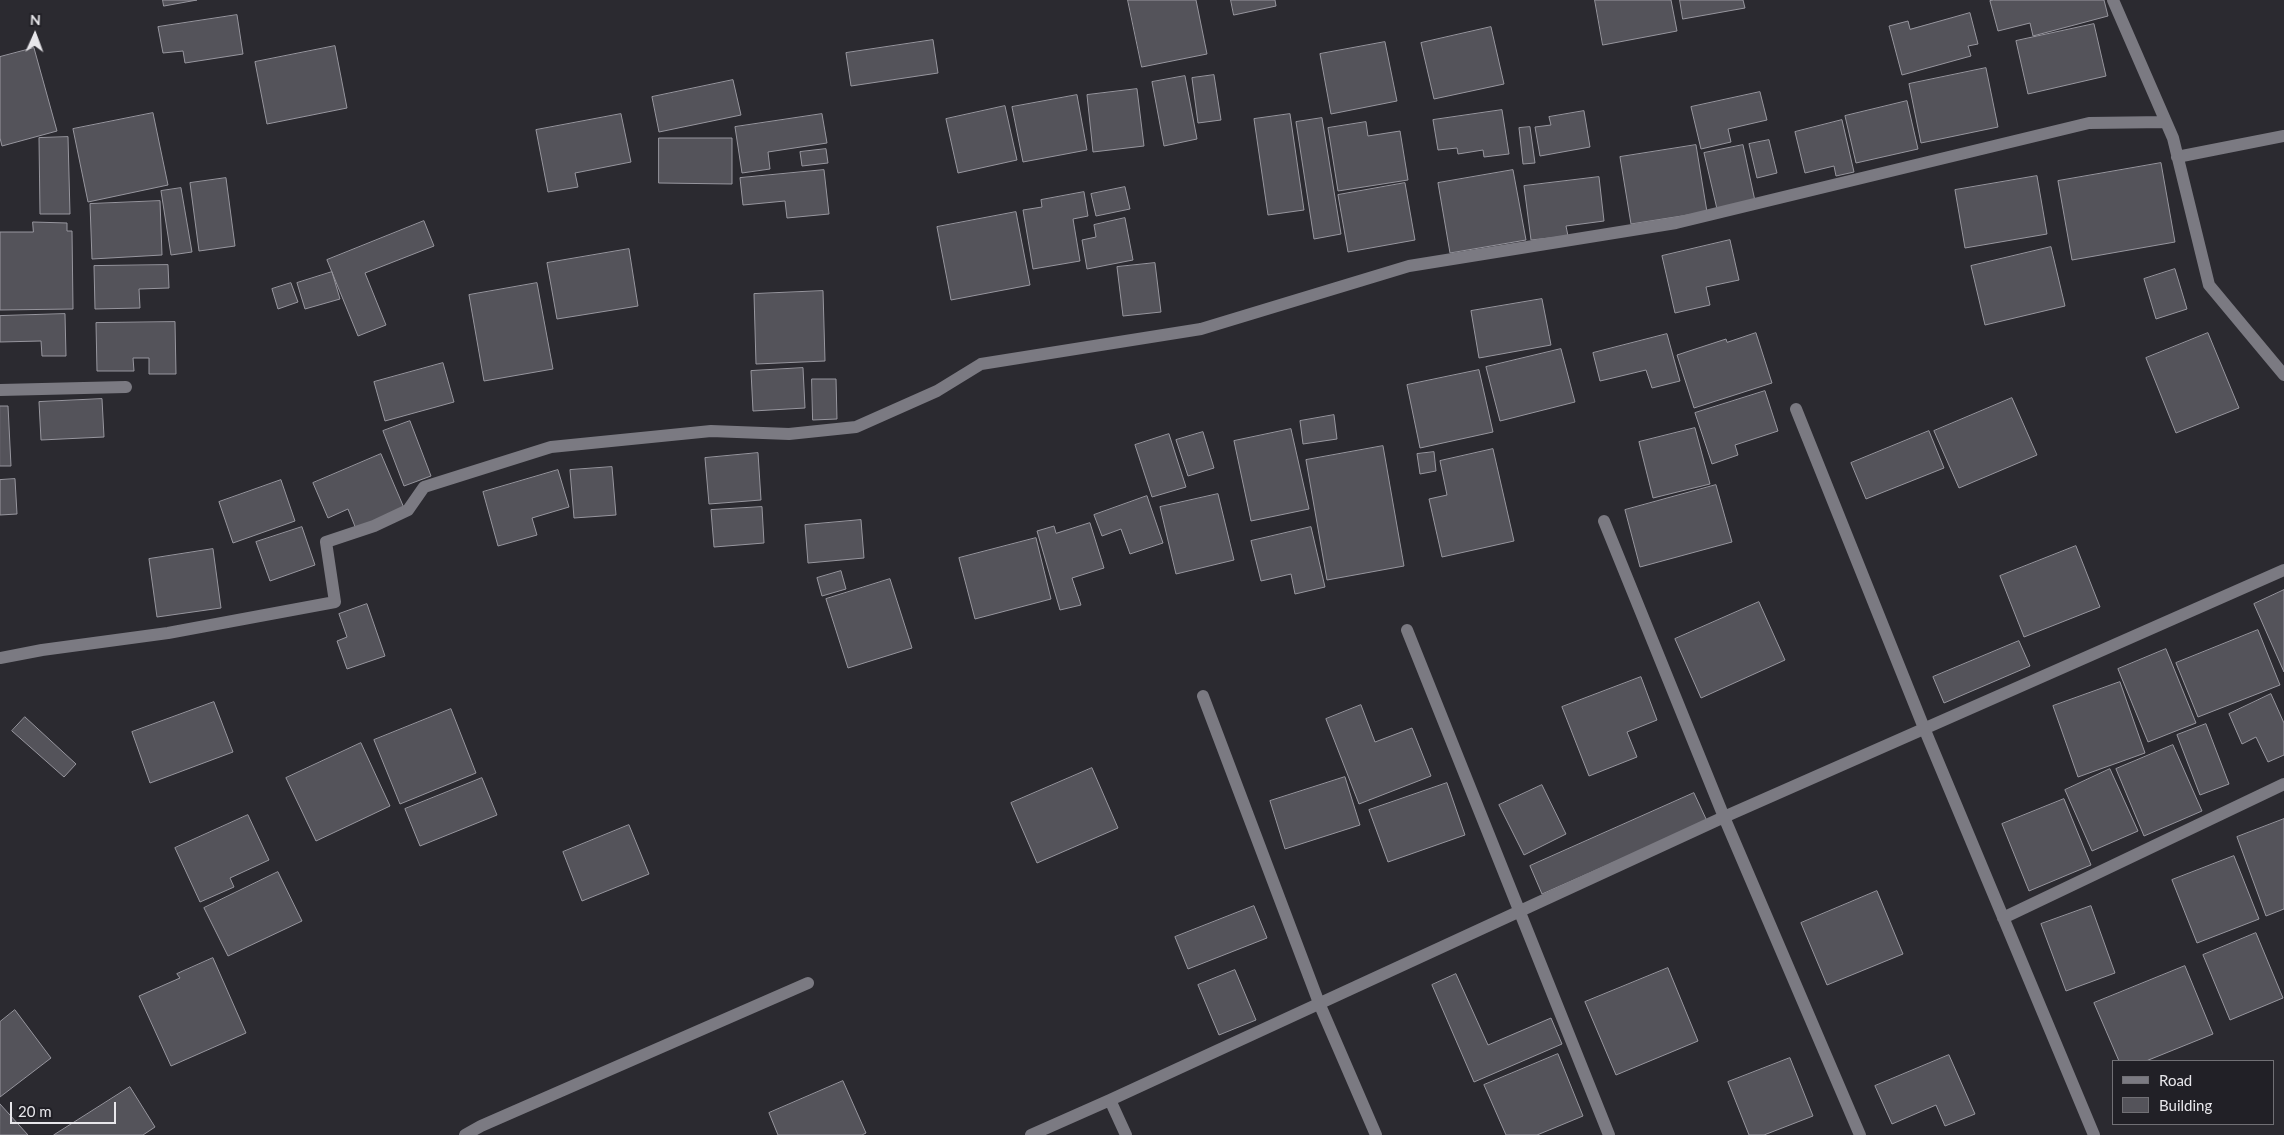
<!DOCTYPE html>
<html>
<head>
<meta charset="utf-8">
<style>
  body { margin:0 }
  #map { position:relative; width:2284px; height:1135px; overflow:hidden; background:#2b2a30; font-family:Lato,sans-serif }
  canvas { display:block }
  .legend { position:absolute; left:2112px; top:1060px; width:162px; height:65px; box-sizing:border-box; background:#212026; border:1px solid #717075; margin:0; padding:6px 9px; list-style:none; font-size:15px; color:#e8e7eb }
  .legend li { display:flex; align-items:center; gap:10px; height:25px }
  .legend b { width:25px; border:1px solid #717075 }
  .north { position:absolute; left:10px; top:10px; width:50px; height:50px; -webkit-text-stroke:4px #212026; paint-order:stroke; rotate:2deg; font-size:14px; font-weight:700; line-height:20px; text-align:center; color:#e8e7eb }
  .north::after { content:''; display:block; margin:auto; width:18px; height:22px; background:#e8e7eb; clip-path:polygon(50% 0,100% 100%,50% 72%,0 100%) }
  .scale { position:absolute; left:10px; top:1102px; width:106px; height:22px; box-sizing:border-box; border:2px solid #e8e7eb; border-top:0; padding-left:6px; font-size:15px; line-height:18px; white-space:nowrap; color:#e8e7eb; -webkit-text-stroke:4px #212026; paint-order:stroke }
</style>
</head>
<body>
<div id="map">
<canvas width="2284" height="1135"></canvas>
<ul class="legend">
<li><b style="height:6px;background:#7b7a82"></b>Road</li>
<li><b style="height:14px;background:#54535a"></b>Building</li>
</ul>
<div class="north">N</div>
<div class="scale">20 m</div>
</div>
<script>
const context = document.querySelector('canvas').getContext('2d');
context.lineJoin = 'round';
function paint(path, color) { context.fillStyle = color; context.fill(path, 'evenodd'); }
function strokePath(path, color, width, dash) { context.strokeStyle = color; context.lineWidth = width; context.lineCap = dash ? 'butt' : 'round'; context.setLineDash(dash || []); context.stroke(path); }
const building = new Path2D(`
  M163 0H197L164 6Z
  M1128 0H1196L1207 54 1142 67Z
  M1231 0H1275L1276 6 1234 15Z
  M1595 0H1671L1677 31 1603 45Z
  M1680 0H1743L1745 8 1683 19Z
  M1994 0H2104L2108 16 2033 36 2030 23 1998 31 1990 1Z
  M1970 13 1978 44 1968 46 1971 56 1902 75 1889 26 1908 21 1910 29Z
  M237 15 243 54 185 63 183 51 163 53 158 27Z
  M2094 24 2106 76 2028 94 2016 41Z
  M1491 27 1504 84 1434 99 1421 43Z
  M933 40 938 73 851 86 846 53Z
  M1385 42 1397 101 1331 114 1320 54Z
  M335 46 347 108 267 124 255 62Z
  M34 48 57 131 2 146 0 138V57Z
  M1986 68 1998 127 1921 143 1909 84Z
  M1214 75 1221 120 1198 123 1192 78Z
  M1185 76 1197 139 1164 146 1152 82Z
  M733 80 741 115 659 132 652 97Z
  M1137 89 1144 146 1093 152 1087 95Z
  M1760 92 1767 120 1728 129 1731 142 1701 149 1691 107Z
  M1077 95 1087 150 1023 162 1012 107Z
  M1907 101 1918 149 1856 163 1845 116Z
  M1005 106 1017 160 958 173 946 119Z
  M1502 110 1509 154 1484 157 1483 150 1458 154 1457 148 1438 150 1433 120Z
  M1584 111 1590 147 1540 156 1535 127 1551 125 1549 117Z
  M153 113 168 185 88 202 73 129Z
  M621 114 631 162 575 173 578 187 548 192 536 130Z
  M822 114 827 143 768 152 770 169 742 173 735 127Z
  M1290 114 1304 210 1268 215 1254 119Z
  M1322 118 1341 234 1314 239 1296 122Z
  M1842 120 1854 172 1836 176 1834 166 1805 173 1795 132Z
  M1366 122 1368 136 1400 131 1408 180 1338 191 1328 128Z
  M1530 127 1535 163 1523 164 1519 128Z
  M68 137 70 214H40L39 138Z
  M659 138H732V184L659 183Z
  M1769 140 1777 173 1757 178 1749 144Z
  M1696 145 1707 212 1631 224 1620 157Z
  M1743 145 1755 201 1717 209 1704 153Z
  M826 149 828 163 802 166 800 152Z
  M2161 163 2175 242 2072 260 2058 181Z
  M824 170 829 214 787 218 785 201 743 205 740 178Z
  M1513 170 1526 240 1450 253 1438 183Z
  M2037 176 2047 234 1965 248 1955 190Z
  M1599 177 1604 221 1566 226 1568 236 1531 240 1524 186Z
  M226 178 235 246 199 251 190 183Z
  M1405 183 1415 240 1348 252 1338 195Z
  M1125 187 1130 209 1096 216 1091 194Z
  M181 188 192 252 171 255 161 191Z
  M1084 192 1088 216 1073 219 1080 261 1033 269 1023 210 1042 207 1041 200Z
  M160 201 162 255 92 259 90 204Z
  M1016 212 1030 285 951 300 937 227Z
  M1125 218 1133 260 1087 269 1082 240 1096 237 1094 225Z
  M424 221 434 246 365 273 386 325 358 336 327 260Z
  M33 222 67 223V231H72L73 309 0 310V232H33Z
  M1730 240 1739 280 1706 287 1710 305 1675 313 1662 256Z
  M2051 247 2065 306 1985 325 1971 266Z
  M629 249 638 306 557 319 547 263Z
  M1155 263 1161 312 1123 316 1117 267Z
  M168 265 169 288 139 289 140 308 95 309 94 266Z
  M2175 269 2187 309 2156 319 2144 279Z
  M332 272 340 299 305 309 297 283Z
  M291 283 298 302 278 309 272 289Z
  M537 283 553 369 484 381 469 295Z
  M823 291 825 361 756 364 754 294Z
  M1542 299 1551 345 1479 358 1471 311Z
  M65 314 66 356H42L41 341 0 342V316Z
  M175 322 176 374H149V358H133L134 371H97L96 323Z
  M1756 333 1772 383 1694 408 1677 355 1726 339 1727 342Z
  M2208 333 2239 408 2176 433 2146 358Z
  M1667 334 1680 381 1652 388 1646 370 1600 381 1593 353Z
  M1561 349 1575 402 1500 421 1486 367Z
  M443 363 454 402 385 421 374 382Z
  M803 368 805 408 753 411 751 371Z
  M1479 370 1493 432 1420 448 1407 385Z
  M812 379H836L837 419 813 420Z
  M1765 391 1778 431 1735 445 1738 455 1712 464 1695 413Z
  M2012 398 2037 455 1959 488 1934 431Z
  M102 399 104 437 41 440 39 402Z
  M0 406H8L11 466H0Z
  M1334 415 1337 439 1303 444 1300 421Z
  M410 421 431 476 404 486 383 431Z
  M1695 428 1710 484 1653 498 1639 442Z
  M1291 429 1309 509 1251 521 1234 441Z
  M1929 431 1944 468 1866 499 1851 463Z
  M1203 432 1214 468 1188 476 1176 440Z
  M1169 434 1186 487 1152 497 1135 445Z
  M1383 446 1404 566 1327 580 1306 460Z
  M1493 449 1514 541 1442 557 1429 499 1447 495 1440 461Z
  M1434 452 1436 471 1420 474 1417 454Z
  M758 453 761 500 709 504 705 458Z
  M381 454 404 508 356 529 348 509 328 518 313 483Z
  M612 467 616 515 574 518 570 470Z
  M558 470 569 507 532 518 537 535 498 546 483 492Z
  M15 479 17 514 0 515V480Z
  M281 480 295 521 233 543 219 502Z
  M1716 485 1732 542 1640 567 1625 510Z
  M1218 494 1234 560 1176 574 1160 507Z
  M1147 496 1163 543 1130 554 1121 529 1102 536 1094 515Z
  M762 507 764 543 714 547 711 510Z
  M861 520 864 558 808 563 805 525Z
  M1090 523 1104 568 1072 578 1081 605 1060 610 1037 531 1054 526 1056 533Z
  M302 527 315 565 270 581 256 542Z
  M1311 527 1325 587 1295 594 1291 574 1261 581 1251 541Z
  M1036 538 1051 599 975 619 959 558Z
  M2076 546 2100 607 2024 637 2000 576Z
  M213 549 221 608 157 617 149 559Z
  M841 571 846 589 822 596 817 578Z
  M890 579 912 648 848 668 826 599Z
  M2284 590V672L2254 604Z
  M1759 602 1785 660 1701 698 1675 639Z
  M367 604 385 656 347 669 337 641 347 637 339 614Z
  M2258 630 2280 685 2198 717 2176 663Z
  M2019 641 2030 666 1944 703 1933 677Z
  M2166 649 2196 723 2148 742 2118 669Z
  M1641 677 1657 720 1627 732 1637 757 1589 776 1562 707Z
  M2120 682 2145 753 2078 777 2053 706Z
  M2271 694 2284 723V755L2268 762 2256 737 2242 744 2229 714Z
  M214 702 233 752 150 783 132 732Z
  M1361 705 1375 742 1412 728 1431 776 1359 804 1326 719Z
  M451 709 476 773 400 804 374 740Z
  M25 717 76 764 64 777 12 731Z
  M2206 724 2229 784 2200 795 2177 735Z
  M361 743 390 806 316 841 286 778Z
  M2173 745 2202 811 2144 836 2116 769Z
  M1092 768 1118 828 1037 863 1011 803Z
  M2110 769 2138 831 2092 851 2065 790Z
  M1345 777 1360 825 1285 849 1270 801Z
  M482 778 497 815 420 846 405 809Z
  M1447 783 1465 835 1388 862 1369 810Z
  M1542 785 1566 834 1524 855 1499 805Z
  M1694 793 1707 821 1542 894 1530 866Z
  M2064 799 2091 865 2029 891 2002 824Z
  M248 815 269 860 230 878 234 887 200 902 175 848Z
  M2284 819V909L2266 916 2237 837Z
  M629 825 649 874 582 901 563 852Z
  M2234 856 2259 919 2197 943 2172 880Z
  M278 872 302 921 228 956 204 908Z
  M1877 891 1903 954 1827 985 1801 923Z
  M1254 906 1267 938 1188 969 1175 937Z
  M2091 906 2115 973 2066 991 2041 924Z
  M2256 933 2283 998 2230 1020 2203 955Z
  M213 958 246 1033 171 1066 139 996 180 978 177 974Z
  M2185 966 2213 1034 2146 1061H2119L2094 1003Z
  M1668 968 1698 1041 1616 1075 1585 1002Z
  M1235 970 1256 1020 1219 1035 1198 985Z
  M1456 974 1488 1045 1551 1018 1562 1044 1474 1082 1432 985Z
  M15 1010 51 1058 0 1097V1022Z
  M1558 1054 1583 1116 1537 1135H1506L1484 1085Z
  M1949 1055 1975 1114 1945 1126 1936 1105 1892 1124 1875 1086Z
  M1790 1058 1813 1116 1764 1135H1749L1728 1082Z
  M843 1081 866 1133 862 1135H778L769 1113Z
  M130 1087 155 1127 143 1135H54Z
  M0 1104 28 1135H0Z`);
paint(building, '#54535a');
strokePath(building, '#97969e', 1);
strokePath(new Path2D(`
  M2113 0 2173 138 2209 285 2284 375
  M2177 157 2284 136
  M0 390 126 387
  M1796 409 1924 728 2094 1135
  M1604 521 1724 817 1860 1135
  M1407 630 1609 1135
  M0 658 42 650 168 633 335 602 326 542 374 526 408 510 424 487 551 447 711 431 789 434 856 427 937 391 981 364 1201 329 1409 266 1676 223 2089 123 2166 122
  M1203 696 1319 1003 1376 1135
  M2003 918 2284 784
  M1110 1100 1126 1135
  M465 1135 481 1126 808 983
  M1031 1135 1110 1100 1724 817 2284 570`), '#7b7a82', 12);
</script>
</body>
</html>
